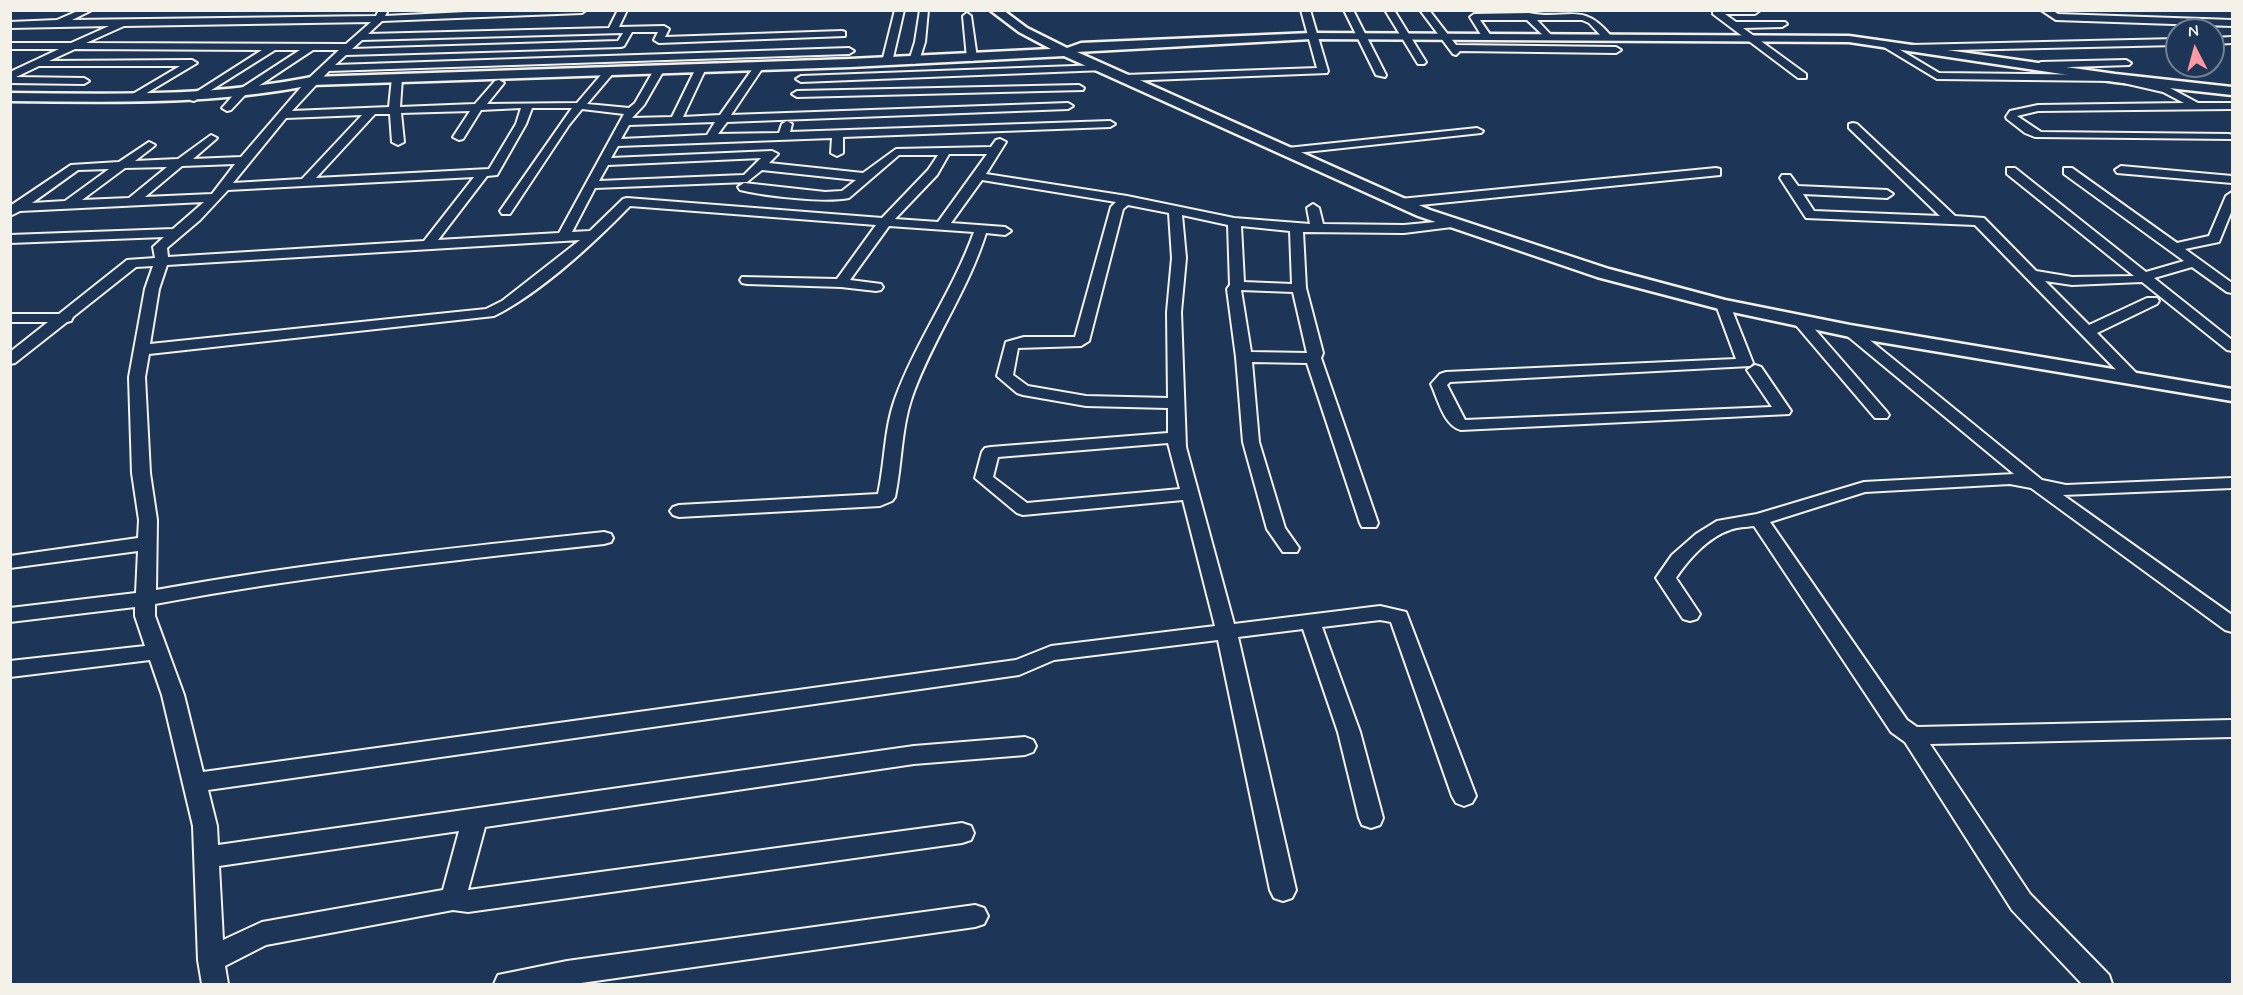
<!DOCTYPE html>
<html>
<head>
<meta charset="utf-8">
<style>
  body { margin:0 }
  #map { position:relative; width:2243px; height:995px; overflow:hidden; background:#1d3557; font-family:Mynerve,sans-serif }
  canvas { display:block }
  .frame { position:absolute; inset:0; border:12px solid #f4f1e8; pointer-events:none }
  .north { position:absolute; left:2165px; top:18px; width:60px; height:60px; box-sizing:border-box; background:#1d3557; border:2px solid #738091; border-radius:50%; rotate:354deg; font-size:16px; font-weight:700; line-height:24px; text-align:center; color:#f4f1e8 }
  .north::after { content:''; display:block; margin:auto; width:21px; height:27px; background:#ff9aa2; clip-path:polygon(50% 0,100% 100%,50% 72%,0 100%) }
</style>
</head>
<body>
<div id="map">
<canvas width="2243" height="995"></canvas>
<div class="frame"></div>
<div class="north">N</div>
</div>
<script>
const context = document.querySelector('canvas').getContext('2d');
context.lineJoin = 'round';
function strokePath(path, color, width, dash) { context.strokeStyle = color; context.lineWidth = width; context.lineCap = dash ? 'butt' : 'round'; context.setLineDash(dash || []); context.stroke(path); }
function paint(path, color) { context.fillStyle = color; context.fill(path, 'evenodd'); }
const minor = new Path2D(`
  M80 10H92L72 20 376 16 379 10H388L385 16 507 10H586L582 13 382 21 368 34 609 28 618 10H627L619 27 664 26 669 29 665 37 842 31 845 32V36L659 43 654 40 658 32H632L624 46 621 47 346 55 335 65 849 48 854 51 849 54 329 71 292 111 389 107 392 78 397 75 402 78 400 107 475 104 495 81 499 80 504 83 487 104 577 103 606 69 610 68 615 71 587 104 629 108 635 103 655 68 659 67 664 70 644 105 632 118 672 117 696 68 701 65 706 68 683 117 720 115 756 64 759 63 764 66 731 115 1068 103 1073 106 1068 109 727 122 718 134 779 133 782 124 787 121 792 124 790 132 1110 121 1115 124 1110 127 843 137V153L837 156 831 153 832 138 618 146 611 158 772 151 778 154 769 163 863 173 896 149 991 147 996 140 1000 139 1006 142 986 174 1127 196 1234 218 1310 224 1307 208 1313 204 1319 208 1323 224 1404 225 1457 220 1458 223 1457 226 1452 227 1404 233 1303 232 1306 288 1323 353 1321 358 1378 523 1376 527H1362L1360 523 1307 363 1252 362 1259 442 1285 528 1299 548 1297 552H1283L1267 529 1243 442 1236 357 1227 289 1230 285 1228 225 1182 215 1186 258 1181 312 1186 447 1234 624 1380 606 1406 612 1476 796 1472 803 1464 806 1456 803 1452 796 1391 622 1380 620 1322 627 1360 732 1383 818 1380 825 1371 828 1362 825 1359 818 1338 732 1303 629 1238 637 1296 890 1292 898 1283 901 1274 898 1270 890 1218 640 1054 660 1019 675 208 790 217 826 218 845 914 746 1025 737 1033 740 1036 746 1033 752 1025 755 914 764 485 827 468 890 962 823 971 826 974 833 971 840 962 843 468 912 453 910 266 945 225 966 228 984H202L198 960 193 826 162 695 150 660 10 677V661L145 646 135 616V607L10 622V608L136 593 138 551 10 568V556L138 538 139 520 132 473 129 377 145 289 153 266 136 267 73 317 71 321 67 322 15 363 10 364V352L48 322H10V314H59L127 260 155 258 153 247 164 237 10 243V235L173 229 204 202 20 211 10 216V206L71 165 119 162 149 142 155 145 153 147 135 161 178 159 211 135 217 138 215 140 193 159 241 157 308 79 339 50H313L245 95 231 110 227 111 222 108 237 91 300 50H275L194 101 190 100V96L262 50 75 49 49 61 192 60 197 63 135 100 130 97 131 95 180 66H39L16 77 84 78 89 81 84 84 10 83V72L59 49H10V43H71L109 26 10 28V22L57 20ZM371 22 346 44 86 43 124 26ZM623 33 618 41 352 49 362 40ZM521 108 516 124 489 169 316 178 375 114H390L392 142 398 145 404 142 401 113 470 111 453 137 459 140 463 139 481 110ZM532 108H572L500 211 502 214H510L569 125 582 109 624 114 559 233 438 240 487 176 497 175 526 124ZM362 115 302 179 233 183 286 118ZM715 122 707 135 621 139 629 125ZM949 154H987L938 222 895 219 937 175ZM899 155H938L928 170 882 218 627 198 623 199 590 231 572 232 595 188 747 182 762 170 856 180 842 191 825 192 744 183 738 187 740 190C765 196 825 203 849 198ZM761 158 744 175 599 181 608 165ZM235 164 212 194 145 197 182 166ZM167 167 129 198 82 200 125 168ZM109 169 65 201 32 203 78 170ZM474 177 424 241 168 257 167 248 200 220 228 190ZM982 180 1116 202 1111 207 1075 337H1024L1006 342 997 376 1017 393 1023 395 1086 406 1168 408V433L991 447 985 448 982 452 975 478 1017 513 1023 515 1183 500 1215 626 1051 646 1016 660 203 772 184 695 155 616V604C304 576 454 560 604 544L611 542 613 538 611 534 604 532C454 548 304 563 156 590L157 520 150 473 145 377 149 354 494 316C540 293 594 243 630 206L876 225 837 279 742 277 740 280 742 283 747 284 841 287 876 291 881 290 883 287 881 284 850 280 889 226 974 232C953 291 916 341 895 399 884 430 885 463 878 494L679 505 673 507 670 511 673 515 679 517 880 506 892 501 895 497C902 464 901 429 912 397 932 340 968 291 986 233L1005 235 1011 231 1005 227 951 223ZM1128 205 1169 213 1172 258 1167 312 1168 398 1086 396 1028 386 1013 375 1018 348 1081 346 1089 341 1123 209ZM1241 226 1290 231 1292 284 1244 282ZM580 240 502 301 486 309 150 344 159 289 167 265ZM1241 290 1293 292 1307 353 1251 352ZM1168 443 1180 489 1027 503 993 477 998 457ZM459 831 443 890 262 922 223 940 219 866Z
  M895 10H904L892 62 887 65 882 62Z
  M920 10H928L925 42 919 61 914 64 909 61 915 42Z
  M1301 10H1310L1328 71 1327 73 1125 81 1120 78 1125 75 1317 68Z
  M1344 10H1353L1386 75 1385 77 1376 75Z
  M1385 10H1394L1426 62 1424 64H1418Z
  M1420 10H1429L1456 45 1616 47 1621 50 1616 53 1460 51 1456 55 1453 54Z
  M1713 10 1759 11 1755 14H1725L1736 22H1785L1787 24 1782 27 1743 28 1806 74V78H1798L1713 14Z
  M2041 10H2052L2058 14 2232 20V26L2056 20Z
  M967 13 971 16 977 58 972 61 967 58 963 16Z
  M1529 13C1566 21 1582 0 1611 36L1603 38 1589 23 1582 20H1537L1552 36 1547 39 1527 20H1480L1491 36 1486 39 1483 38 1470 17 1474 14Z
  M2232 37V43L2213 44V38Z
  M2177 39V45L1911 51 1906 48 1911 45Z
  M1887 42 1939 73 2115 75 2170 88 2198 103H2232V109L2038 111 2017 116 2041 132 2229 134 2232 135V139L2035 137 2025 133 2007 119 2006 117 2010 111 2038 105 2184 103 2163 92 2115 81 1937 79 1884 47 1882 45Z
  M2126 60 2131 63 2129 65 2041 68 2036 65 2041 62Z
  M1102 65 1107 68 1105 70 801 82 796 79 801 76Z
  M1079 85 1084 88 1083 90 797 97 792 94 797 91Z
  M1853 123 1857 124 1955 216 1984 218 2036 271 2072 277 2134 276 2007 174V168H2015L2146 272 2184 261 2064 174V168H2072L2177 243 2209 236 2226 196 2232 192V210L2219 242 2185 249 2232 283V293L2227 292 2192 267 2154 278 2232 340V351L2227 350 2142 282 2072 285 2045 281 2089 325 2147 298H2157L2159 301 2157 304 2097 333 2140 377 2138 380H2126L1975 225 1806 218 1780 178 1782 175H1790L1798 186 1887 190 1893 194 1887 198 1803 194 1814 211 1940 216 1849 128V124Z
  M1477 128 1483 131 1481 133 1287 154 1281 151 1287 148Z
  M2121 166 2232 176V183L2117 173 2115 170Z
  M1716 168 1720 169V175L1400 207 1394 203 1400 199Z
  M1723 301 1730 305 1753 363 1750 366 1450 382 1447 385 1465 420 1772 407 1747 370 1755 365 1761 367 1791 411 1789 414 1461 430C1444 426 1438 399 1431 384L1440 374 1446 372 1736 359 1716 305Z
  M1800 317 1805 318 1887 412 1889 415 1887 418H1875L1795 324 1793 321Z
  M1850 327 1855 328 2042 480 2066 485 2232 478V488L2063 495 2232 615V632L2225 630 2031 488 2010 484 1865 492 1770 522 1907 720 1917 727 2232 720V737L1930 744 2030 894 2109 975 2112 984H2082L2012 910 1905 742 1891 732 1754 526C1746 527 1737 527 1730 530 1708 537 1688 560 1676 578L1700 614 1697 619 1690 621 1683 619 1656 578 1672 555 1696 534 1717 521 1757 514 1864 482 2014 474 1845 334 1843 331Z
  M975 905 984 908 988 916 984 924 975 927 574 984H494L498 975 567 961Z`);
const tertiary = new Path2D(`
  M990 10H1003L1027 28 1067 48 1081 43 1311 33 1849 36 2115 74 2232 87V95L2115 82 1849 42 1311 39 1077 52 1430 210 1609 269 1725 300 1850 325 2232 389V401L1850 337 1723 310 1597 277 1418 216 1064 56 850 67 312 85C212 105 112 102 10 101V93C112 94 212 97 312 77L850 59 1051 49 1019 32Z`);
strokePath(minor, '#f4f1e8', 4);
strokePath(tertiary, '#f4f1e8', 5);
paint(minor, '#1d3557');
paint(tertiary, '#1d3557');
</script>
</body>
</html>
